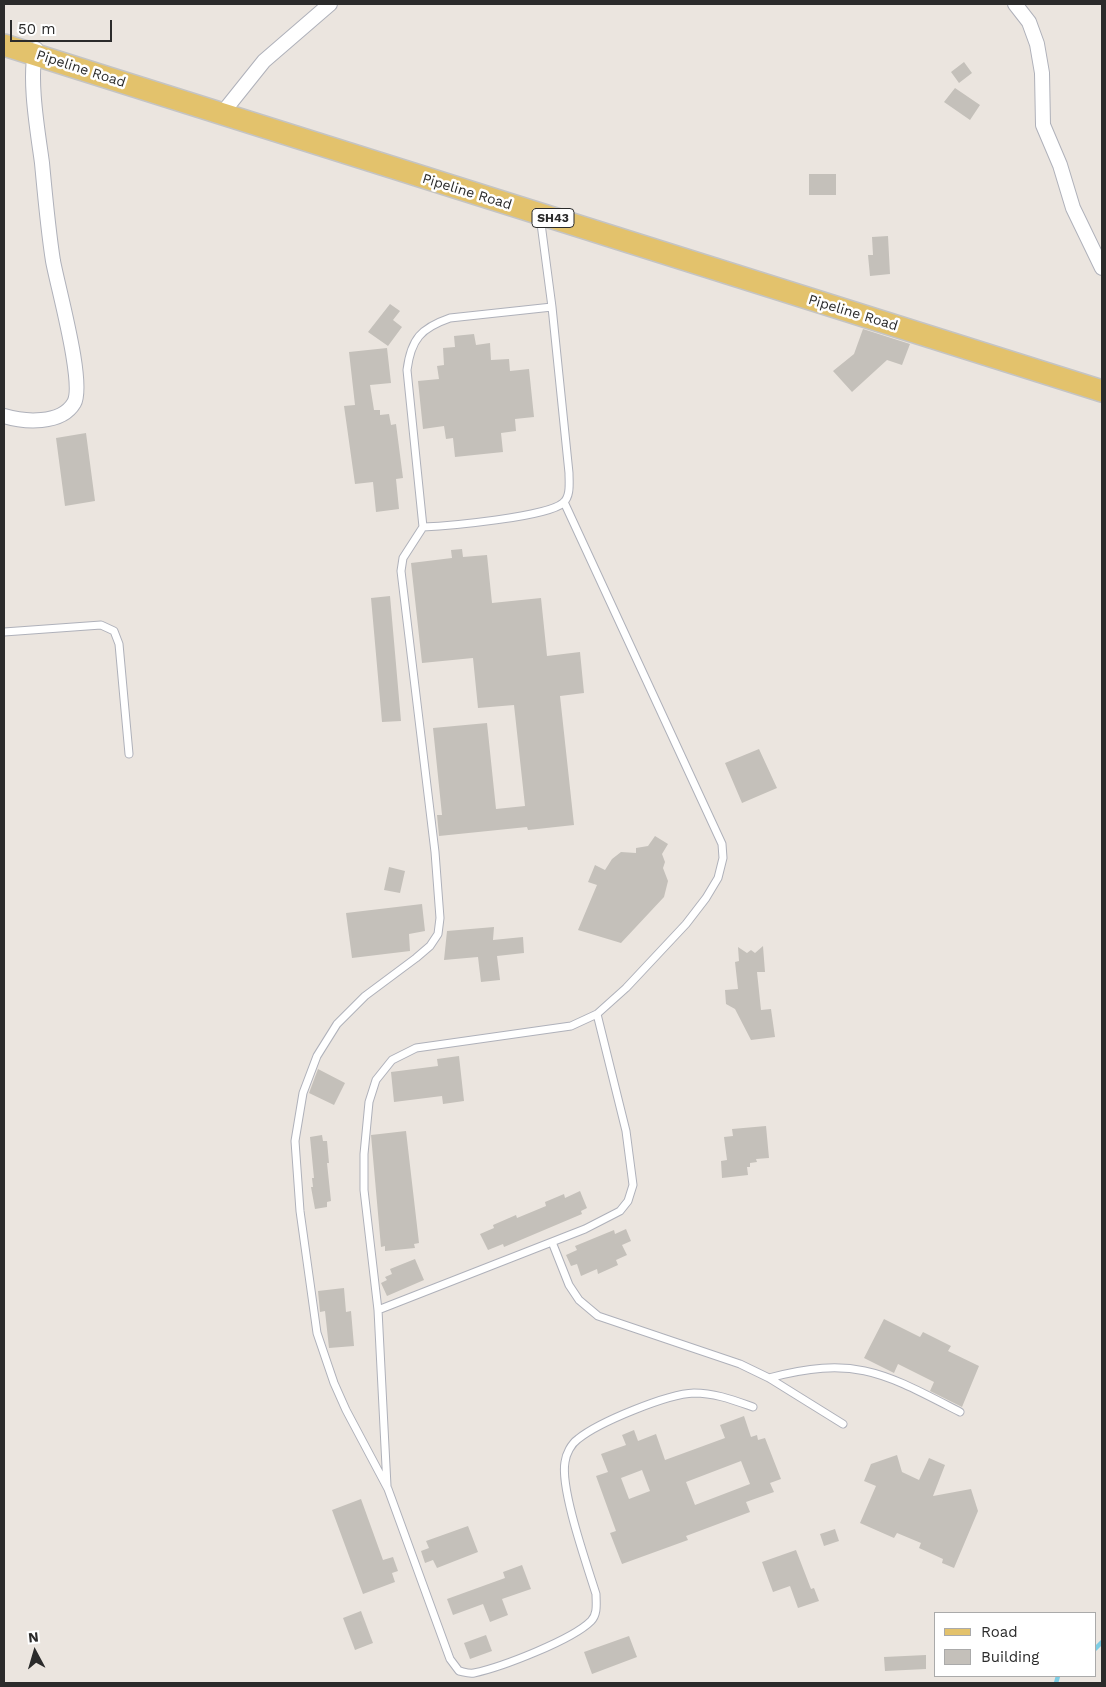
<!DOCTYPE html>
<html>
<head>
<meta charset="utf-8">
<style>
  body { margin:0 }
  #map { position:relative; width:1106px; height:1687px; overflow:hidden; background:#ebe5df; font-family:"Work Sans",sans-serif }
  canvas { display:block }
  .frame { position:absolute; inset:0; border:5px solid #2b2b2b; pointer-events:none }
  .legend { position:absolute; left:934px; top:1612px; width:162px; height:65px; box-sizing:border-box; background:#fff; border:1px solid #aaa; margin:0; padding:6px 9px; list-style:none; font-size:15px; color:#2b2b2b }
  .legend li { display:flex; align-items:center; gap:10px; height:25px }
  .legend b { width:25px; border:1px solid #aaa }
  .north { position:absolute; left:10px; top:1627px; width:50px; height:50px; -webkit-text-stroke:4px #fff; paint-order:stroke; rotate:354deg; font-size:14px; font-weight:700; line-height:20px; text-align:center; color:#2b2b2b }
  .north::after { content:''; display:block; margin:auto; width:18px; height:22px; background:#2b2b2b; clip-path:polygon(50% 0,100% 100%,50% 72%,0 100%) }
  .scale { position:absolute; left:10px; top:20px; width:102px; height:22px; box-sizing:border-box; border:2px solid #2b2b2b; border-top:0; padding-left:6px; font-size:15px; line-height:18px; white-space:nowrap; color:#2b2b2b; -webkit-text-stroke:4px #fff; paint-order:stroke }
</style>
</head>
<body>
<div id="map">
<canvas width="1106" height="1687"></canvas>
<div class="frame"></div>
<ul class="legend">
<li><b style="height:6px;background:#e3c26c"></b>Road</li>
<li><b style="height:14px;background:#c4c0ba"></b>Building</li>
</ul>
<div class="north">N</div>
<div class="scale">50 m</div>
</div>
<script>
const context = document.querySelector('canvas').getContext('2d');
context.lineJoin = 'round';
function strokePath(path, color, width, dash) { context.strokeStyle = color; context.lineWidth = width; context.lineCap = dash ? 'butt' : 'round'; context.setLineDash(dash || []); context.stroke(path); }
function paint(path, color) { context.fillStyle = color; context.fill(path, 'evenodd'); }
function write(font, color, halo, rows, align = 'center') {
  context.font = font + ' "Work Sans",sans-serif'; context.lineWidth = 5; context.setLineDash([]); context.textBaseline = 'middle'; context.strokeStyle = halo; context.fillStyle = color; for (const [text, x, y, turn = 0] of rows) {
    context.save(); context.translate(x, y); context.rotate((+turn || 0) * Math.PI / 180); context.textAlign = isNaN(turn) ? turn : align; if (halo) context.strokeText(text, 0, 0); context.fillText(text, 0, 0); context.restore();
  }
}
strokePath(new Path2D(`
  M1095 1649 1102 1642
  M1056 1683 1058 1676`), '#7ccce3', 4.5);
paint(new Path2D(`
  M964 62 972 73 959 83 951 72Z
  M955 88 980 105 970 120 944 102Z
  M809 174H836V195H809Z
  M888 236 890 274 870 276 868 255H873L872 237Z
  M390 304 400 311 393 320 402 327 388 346 368 332Z
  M863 329 910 344 902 365 887 360 852 392 833 371 854 354Z
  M474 334 476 345 490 343 491 360 509 359 510 371 529 369 534 417 515 419 516 431 501 433 503 452 455 457 453 438 446 439 444 426 423 429 418 381 439 379 437 366 444 365 443 348 455 347 454 336Z
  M387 348 391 383 370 385 374 410H380V415L389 414 391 425 396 424 403 478 396 479 399 509 376 512 373 482 355 484 344 406 355 405 349 352Z
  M86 433 95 501 65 506 56 438Z
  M462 549 463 557 487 555 492 603 541 598 547 656 580 652 584 693 560 696 574 825 528 830 527 827 439 836 437 815H442L433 728 487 723 496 809 525 806 514 705 478 708 473 658 422 663 411 563 452 558 451 550Z
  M390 596 401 721 382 722 371 598Z
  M759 749 777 788 742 803 725 763Z
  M655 836 668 844 662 854 665 862 663 868 668 881 664 897 621 943 578 930 597 885 588 882 595 865 605 870 612 859 621 852 636 853V848L648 846Z
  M389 867 405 871 400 893 384 890Z
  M422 904 425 931 409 934 410 951 352 958 346 913Z
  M494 927 493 940 523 937 524 953 497 956 500 980 481 982 478 957 444 960 447 931Z
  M763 946 765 972H757L761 1010 771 1009 775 1037 751 1040 735 1009 726 1004 725 990 738 989 735 962 739 961 738 947 747 953 751 950 755 953Z
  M459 1056 464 1101 443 1104 442 1096 394 1102 391 1072 438 1066 437 1059Z
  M318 1069 345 1083 334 1105 309 1093Z
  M766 1126 769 1158 756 1159 757 1162 750 1163V1167H747L748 1175 722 1178 721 1161 727 1160 724 1137 733 1136 732 1129Z
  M406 1131 419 1243 414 1244 415 1248 385 1251V1246L381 1247 371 1135Z
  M322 1135 323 1141H327L329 1163H327L331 1201 327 1202V1207L315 1209 311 1187H313L312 1178H314L310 1137Z
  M580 1191 587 1208 581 1211 582 1214 504 1247 503 1244 488 1250 480 1234 494 1228 493 1225 516 1215 517 1218 546 1206 545 1202 564 1194 565 1198Z
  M626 1229 631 1241 622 1245 627 1255 616 1260 618 1265 598 1274 597 1269 581 1276 577 1264 571 1266 566 1255 577 1250 575 1246 614 1230 615 1234Z
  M415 1259 424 1280 387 1296 381 1283 387 1280 385 1277 392 1274 390 1269Z
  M344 1288 346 1312 351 1311 354 1346 329 1348 325 1311 320 1312 318 1291Z
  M884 1319 920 1337 923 1332 951 1346 948 1351 979 1366 962 1407 930 1391 934 1382 898 1364 894 1373 864 1358Z
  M744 1416 751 1437 757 1435 758 1440 765 1438 781 1479 770 1483 774 1492 746 1502 750 1512 686 1536 688 1540 622 1564 610 1533 616 1531 596 1476 608 1472 601 1454 626 1445 622 1435 634 1430 638 1441 656 1434 665 1460 725 1438 720 1425ZM741 1461 750 1484 695 1505 686 1482ZM642 1470 650 1491 629 1499 621 1478Z
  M897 1455 902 1472 919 1480 929 1458 945 1465 933 1496 971 1489 978 1511 954 1568 942 1563 943 1559 919 1548 921 1543 897 1533 894 1538 860 1523 876 1486 864 1481 871 1464Z
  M361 1499 383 1560 393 1557 398 1571 392 1573 395 1582 363 1594 332 1510Z
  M468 1526 478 1552 437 1568 433 1560 425 1563 421 1551 429 1548 426 1541Z
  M835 1529 839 1541 824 1546 820 1534Z
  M796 1550 811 1589 814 1588 819 1601 798 1608 790 1586 773 1592 762 1562Z
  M522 1565 531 1589 502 1599 508 1615 490 1622 483 1604 453 1615 447 1599 505 1578 503 1572Z
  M361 1611 373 1643 355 1650 343 1618Z
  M486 1635 492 1651 470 1659 464 1643Z
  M629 1636 637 1657 592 1674 584 1652Z
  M926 1655V1669L885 1671 884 1657Z`), '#c4c0ba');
const lane = new Path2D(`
  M540 216 552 307 450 318C421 328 411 339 407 370L423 527 403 558 401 571 435 852 440 918 438 934 430 946 416 958 365 996 337 1024 317 1056 303 1093 295 1141 300 1211 317 1333 334 1383 346 1410 388 1489 450 1659 459 1671C464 1672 469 1674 474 1673 502 1667 572 1640 591 1621 598 1614 596 1603 596 1594 587 1565 560 1489 565 1462 566 1454 571 1444 578 1439 599 1422 667 1394 694 1393 715 1393 733 1400 753 1407
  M423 527C448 526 547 517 563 503 571 496 569 483 569 473L552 307
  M4 632 101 625 114 631 119 644 129 754
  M552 1242 569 1285 579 1300 598 1316 740 1364 769 1378 843 1424
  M378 1310 585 1229 620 1211 628 1201 633 1185 626 1131 597 1014
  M769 1378C856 1355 884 1373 960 1412
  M387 1486 378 1310 364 1190V1154L369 1102 376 1080 392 1060 416 1048 571 1026 597 1014 626 988 686 924 706 898 718 878 723 858 722 844 564 502`);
const street = new Path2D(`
  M1015 4 1029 22 1037 44 1042 73 1043 125 1060 165 1073 208 1102 268
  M228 106 264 61 330 4
  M4 416C24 422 61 425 74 403 85 384 58 288 53 261 48 229 45 195 42 163 38 133 28 77 36 49`);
const primary = new Path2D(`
  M4 45 1102 391`);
strokePath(lane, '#afb1ba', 9);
strokePath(street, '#afb1ba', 16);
strokePath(primary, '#c4c4c4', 24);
strokePath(lane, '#fff', 7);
strokePath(street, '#fff', 14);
strokePath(primary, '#e3c26c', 21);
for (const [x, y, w] of [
  [553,218,42]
]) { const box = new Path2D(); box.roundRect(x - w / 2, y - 9.5, w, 19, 4); context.fillStyle = '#fff'; context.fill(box); strokePath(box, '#2b2b2b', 1); }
write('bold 12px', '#2b2b2b', null, [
  ["SH43",553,218]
]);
write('14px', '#2b2b2b', '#fff', [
  ["Pipeline Road",81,69,18],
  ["Pipeline Road",467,192,17],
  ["Pipeline Road",853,313,17]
]);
</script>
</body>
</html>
